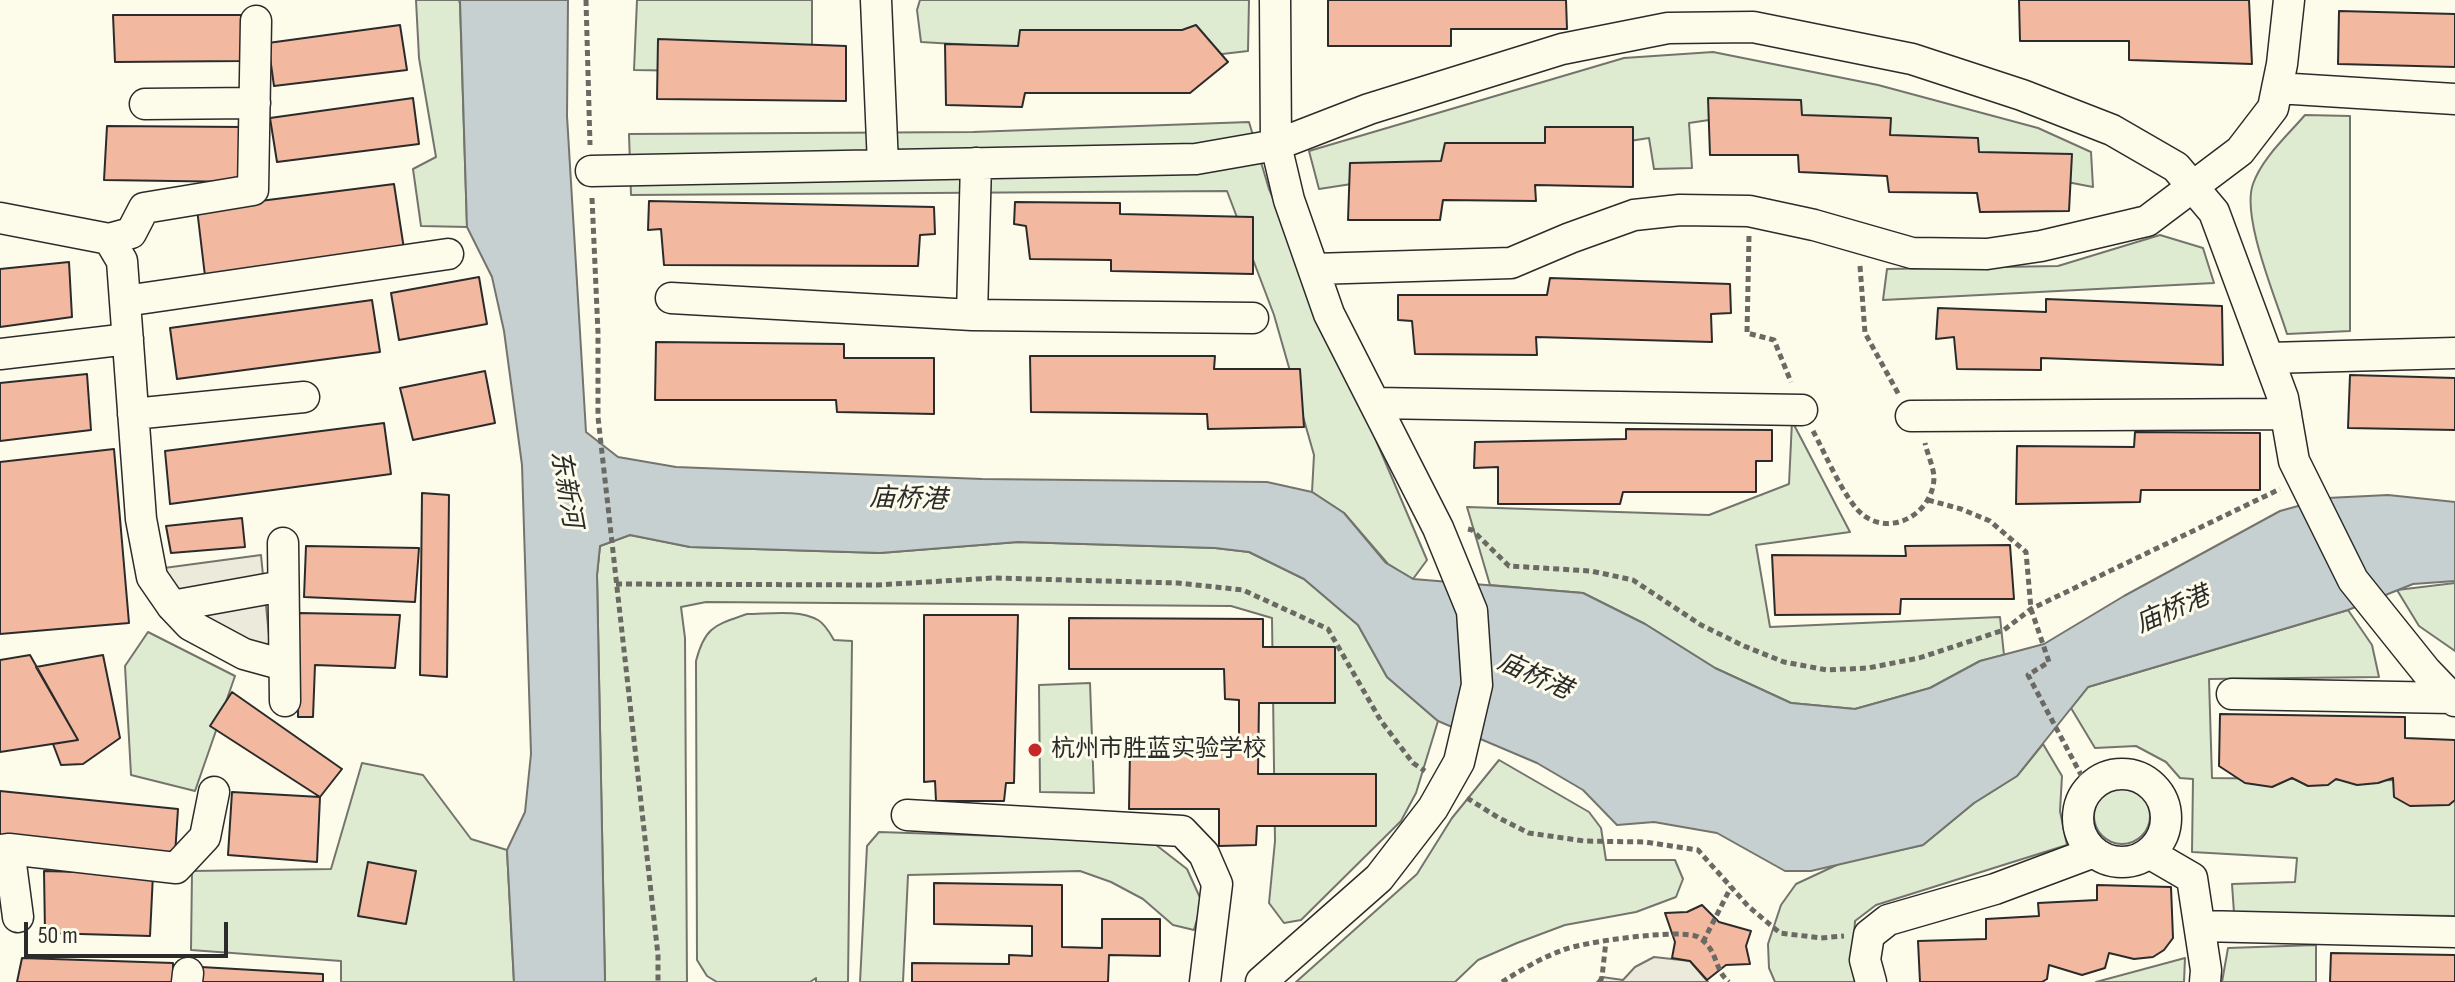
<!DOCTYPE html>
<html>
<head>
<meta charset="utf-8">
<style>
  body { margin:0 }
  #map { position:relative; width:2455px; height:982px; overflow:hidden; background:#fdfbea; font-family:"Sofia Sans Condensed",sans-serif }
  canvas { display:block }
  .scale { position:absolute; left:24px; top:922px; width:204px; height:36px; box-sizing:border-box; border:4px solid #2b2b2b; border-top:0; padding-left:10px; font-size:24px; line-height:28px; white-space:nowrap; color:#2b2b2b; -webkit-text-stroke:6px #fdfbea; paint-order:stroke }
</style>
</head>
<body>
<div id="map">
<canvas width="2455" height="982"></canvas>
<div class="scale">50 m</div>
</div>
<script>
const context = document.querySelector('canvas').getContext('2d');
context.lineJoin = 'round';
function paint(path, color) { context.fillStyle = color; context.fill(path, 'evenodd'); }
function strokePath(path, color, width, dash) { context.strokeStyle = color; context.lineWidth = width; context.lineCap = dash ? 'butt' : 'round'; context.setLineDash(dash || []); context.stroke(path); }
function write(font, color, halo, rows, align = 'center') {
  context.font = font + ' "Sofia Sans Condensed","Noto Sans SC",sans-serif'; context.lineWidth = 6; context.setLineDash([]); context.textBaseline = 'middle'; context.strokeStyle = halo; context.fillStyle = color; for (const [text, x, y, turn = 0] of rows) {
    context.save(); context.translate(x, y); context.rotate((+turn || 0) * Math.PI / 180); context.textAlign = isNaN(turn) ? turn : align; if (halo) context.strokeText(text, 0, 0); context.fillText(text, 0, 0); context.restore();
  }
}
const green = new Path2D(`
  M416 0H459L460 4 467 227 421 226 413 169 436 157 419 58Z
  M637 0H812V73L634 70Z
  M920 0H1249L1248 51 1188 58 921 42 917 10Z
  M1713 52 1878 85 2038 128 2091 152 2093 187 1729 117 1689 123 1692 168 1654 169 1649 138 1319 189 1309 151 1624 58Z
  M2305 115 2350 116V331L2287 334C2276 298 2241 217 2253 184 2262 158 2287 136 2305 115Z
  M1249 122 1269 189 1427 560 1413 579 1388 564 1344 513 1312 492 1314 455 1274 315 1227 191 631 195 629 134 973 132Z
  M2160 235 2203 248 2214 283 1883 300 1887 269 2058 266Z
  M1792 421 1850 532 1756 545 1770 627 2000 617 2004 655 1980 661 1930 688 1855 709 1791 703 1715 668 1645 624 1583 593 1490 585 1467 507 1709 515 1789 484Z
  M630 535 690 547 880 553 1018 542 1215 548 1249 552 1304 579 1358 625 1387 677 1438 721 1416 793 1401 821 1301 920 1284 923 1269 903 1275 841 1272 618 1231 606 706 602 681 607 685 638 687 982H605L597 575 600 546Z
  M2455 583V651L2419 626 2397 590Z
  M2348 610 2372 645 2379 677 2209 679 2212 778 2455 781V916L2234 913 2232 884 2295 882 2297 858 2192 852 2193 779 2180 778 2166 762 2136 746 2095 748 2071 708 2088 687Z
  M747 614C768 614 799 609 818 620 825 624 830 633 834 640L852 641 848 982H816V978L810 982H717L707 976 697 960 696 661C705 626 716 625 747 614Z
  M148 632 235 676 195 791 131 775 125 666Z
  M1090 683 1094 793 1040 792 1039 685Z
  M2043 744 2062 776 2060 811 2067 845 1876 905 1855 921 1852 967 1855 982H1775L1769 968 1768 944 1781 905 1796 884 1841 863 1923 845 1974 803 2017 776Z
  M1499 760 1589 812 1601 828 1606 860H1675L1683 879 1676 897 1636 912 1565 925 1517 943 1478 960 1455 982H1296L1417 874 1452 818Z
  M362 763 423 775 471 839 507 850 514 982H341V961L191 950 192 871 331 869Z
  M2094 816a28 28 0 1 1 56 0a28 28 0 1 1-56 0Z
  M879 832 1151 841 1187 869 1202 902 1194 930 1173 925 1143 899 1111 882 1080 871 908 875 903 982H860L867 846Z
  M2316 945V982H2222L2228 948Z
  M2185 958 2184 982H2096Z`);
paint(green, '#deebd1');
strokePath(green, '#74746e', 2);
const parking = new Path2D(`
  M261 555 270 646 234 636 192 613 164 568Z
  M1654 957 1690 961 1708 982H1597L1602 977 1623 980 1635 967Z`);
paint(parking, '#eceadb');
strokePath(parking, '#74746e', 2);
const water = new Path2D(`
  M460 0H568L567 116 586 432 618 457 676 467 982 479 1267 482 1312 492 1344 513 1386 563 1413 579 1583 593 1645 624 1715 668 1791 703 1855 709 1930 688 1980 661 2044 644 2124 596 2280 511 2327 498 2388 495 2455 502V581L2413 584 2348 610 2088 687 2017 776 1974 803 1923 845 1811 871H1785L1717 833 1654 822 1617 825 1583 790 1537 763 1438 721 1387 677 1358 625 1304 579 1249 552 1215 548 1018 542 880 553 690 547 630 535 600 546 597 575 605 982H514L507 850 525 812 531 754 522 465 504 331 492 277 467 227Z`);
paint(water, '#c7d0d0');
strokePath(water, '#74746e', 2);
const building = new Path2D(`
  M1328 0H1566L1567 29H1451V46H1328Z
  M2019 0H2249L2252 64 2129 60V41H2020Z
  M2339 11 2455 14V67L2338 64Z
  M113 15H241L242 61 115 62Z
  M400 25 407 70 274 86 268 43Z
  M1196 25 1228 62 1190 93H1025L1022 107 946 105 945 44 1018 46 1020 30H1182Z
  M658 39 846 46V101L657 99Z
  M413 98 419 144 277 162 270 118Z
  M1708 98 1801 100 1802 115 1891 118 1890 135 1978 138 1979 152 2072 154 2069 211 1980 212 1977 193 1889 192 1887 176 1799 172 1798 155H1710Z
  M107 126 244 127 241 182 104 180Z
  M1545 127H1633V187L1535 185 1536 201 1443 200 1440 220H1348L1350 163 1441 161 1445 143H1545Z
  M394 184 404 249 205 276 197 209Z
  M649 201 934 207 935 234 920 235 918 266 664 265 661 229 648 230Z
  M1015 202 1120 203V214L1253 217V274L1111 271V260L1030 259 1026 226 1014 224Z
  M69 262 72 317 0 327V269Z
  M479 277 487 324 399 340 391 293Z
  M1550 278 1730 284 1731 313 1711 314 1712 342 1536 337 1537 355 1415 354 1412 321 1398 320V295H1547Z
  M2046 299 2222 306 2223 365 2041 358V370L1957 369 1954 337 1936 339 1938 308 2046 312Z
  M372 300 380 352 177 379 170 328Z
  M656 342 844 344V358H934V414L837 412 836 400H655Z
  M1030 356H1215L1214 369H1300L1304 427 1208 429 1207 414 1031 412Z
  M485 371 495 423 413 440 400 388Z
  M87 374 91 430 0 441V383Z
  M2350 375 2455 378V430L2348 428Z
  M384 423 391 474 170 504 165 451Z
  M1626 429 1772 430V461H1756V492H1623L1620 504H1498V467L1474 468 1475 442 1626 439Z
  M2135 432 2260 433V490H2141L2140 502 2016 504 2017 446 2134 447Z
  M114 449 129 623 0 634V462Z
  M422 493 449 495 447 677 420 675Z
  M242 518 245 547 171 553 166 526Z
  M2010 545 2014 599H1901L1900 614 1775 615 1772 555 1906 556 1905 546Z
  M306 546 419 548 415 602 304 597Z
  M299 613 400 615 395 668 315 665 313 717H298Z
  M924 615H1018L1014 783H1006L1004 801H936L935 781 924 782Z
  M1069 618 1263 619V647H1335V703H1259L1258 774H1376V826H1257L1256 845 1219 846V809H1129L1130 751 1239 752V700L1225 699 1224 669H1069Z
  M30 655 78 740 0 752V660Z
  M103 655 120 738 83 764 61 765 53 744 78 740 36 667Z
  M232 692 342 769 320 797 210 726Z
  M2220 714 2405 717V738L2455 740V800L2449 805 2410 806 2394 797 2393 778 2378 783 2357 785 2336 779 2328 785 2308 786 2292 778 2272 787 2245 783 2219 766Z
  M0 791 178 809 175 855 0 836Z
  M232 792 320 797 317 862 228 855Z
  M368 862 416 871 406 924 358 916Z
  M44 871 153 874 150 936 45 933Z
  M934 883 1062 885V947L1102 948V919H1160V956L1109 955 1108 982H912V963L1009 964V955L1032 956V926L934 924Z
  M2097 885 2171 887 2173 938 2164 950 2153 957 2134 959 2109 953 2105 968 2082 975 2049 965 2047 979 2042 982H1920L1918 941 1986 939V919L2039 916 2038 903 2097 900Z
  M1702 905 1719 922 1751 931 1746 946 1750 964 1726 965 1707 980 1690 961 1672 958 1675 942 1665 913 1687 912Z
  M2331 953 2455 955V982H2330Z
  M22 958 173 963V982H17Z
  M201 967 323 974V982H201Z`);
paint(building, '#f2b8a0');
strokePath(building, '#2b2b2b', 2);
const minor = new Path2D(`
  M876 0 883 165
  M2277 88 2455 99
  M145 104 255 103
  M591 171 1196 159 1276 145 1369 109 1562 49 1668 28 1753 27 1912 59 2022 95 2112 130 2176 167 2214 212 2283 398 2294 461 2353 580 2426 671 2455 701
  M0 218 109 239 131 233 144 208 253 190 256 21
  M109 239 122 261 141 519 152 577 172 606 190 625 244 654 284 665
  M1314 269 1511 263 1570 238 1634 215 1680 210 1749 211 1814 225 1912 253 1987 254 2041 246 2147 221 2240 151 2273 108 2282 64 2289 0
  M671 298 972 315 1253 318
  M125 301 448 254
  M972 315 976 163
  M0 354 128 339
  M2268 358 2455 353
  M1375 403 1802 410
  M133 414 304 397
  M1911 416 2286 414
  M283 543 285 701
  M172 606 283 586
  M2232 694 2452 698
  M2078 818a44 44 0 1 1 88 0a44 44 0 1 1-88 0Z
  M907 815 1182 831 1204 854 1217 884 1205 982
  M9 849 176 868 205 837 214 792
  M0 850 9 849 18 917
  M2149 853 2192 878 2206 970 2205 982
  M2200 926 2455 932
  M187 982 188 973
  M1261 982 1379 878 1433 808 1459 762 1477 685 1472 611 1438 528 1329 314 1289 200 1276 145 1275 0
  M1871 982 1865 960 1869 935 1888 920 1995 889 2094 852`);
strokePath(minor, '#2b2b2b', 33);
strokePath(new Path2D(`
  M586 0 590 145
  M592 198 598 333V417L658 955V982
  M1749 236 1747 333 1774 340 1791 382
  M1860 266 1865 333 1899 395
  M1813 431C1825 453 1845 501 1863 515 1892 537 1933 513 1934 478 1934 468 1927 453 1925 443
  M1928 500 1961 509 1990 521 2026 552 2031 609 2049 662 2028 675 2088 788
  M1468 529 1472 530 1509 566 1591 571 1633 580 1701 625 1744 646 1784 662 1827 670 1868 668 1919 658 2004 630 2031 609 2280 489
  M616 584 877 585 993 578 1178 583 1243 590 1328 629 1381 721 1413 763 1425 771
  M1467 798 1499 818 1529 833 1584 841 1645 842 1698 850 1748 906 1780 933 1821 938 1844 936
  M1703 942 1731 887
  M1502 982C1521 970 1541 958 1563 950 1582 942 1682 928 1698 937 1719 950 1713 969 1729 982
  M1600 982 1602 977 1606 941`), '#6a6964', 5, [6, 4]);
strokePath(minor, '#fdfbea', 30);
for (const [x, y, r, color] of [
  [1035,750,8,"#c62828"]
]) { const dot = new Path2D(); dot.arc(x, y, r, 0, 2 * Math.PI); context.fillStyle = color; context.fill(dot); strokePath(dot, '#fdfbea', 3); }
write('24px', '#2b2b2b', '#fdfbea', [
  ["杭州市胜蓝实验学校",1051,750]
], 'left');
write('italic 26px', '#2b2b2b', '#fdfbea', [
  ["东新河",565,489,80],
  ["庙桥港",908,500,2],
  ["庙桥港",2173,611,-24],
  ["庙桥港",1534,677,24]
]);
</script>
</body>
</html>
